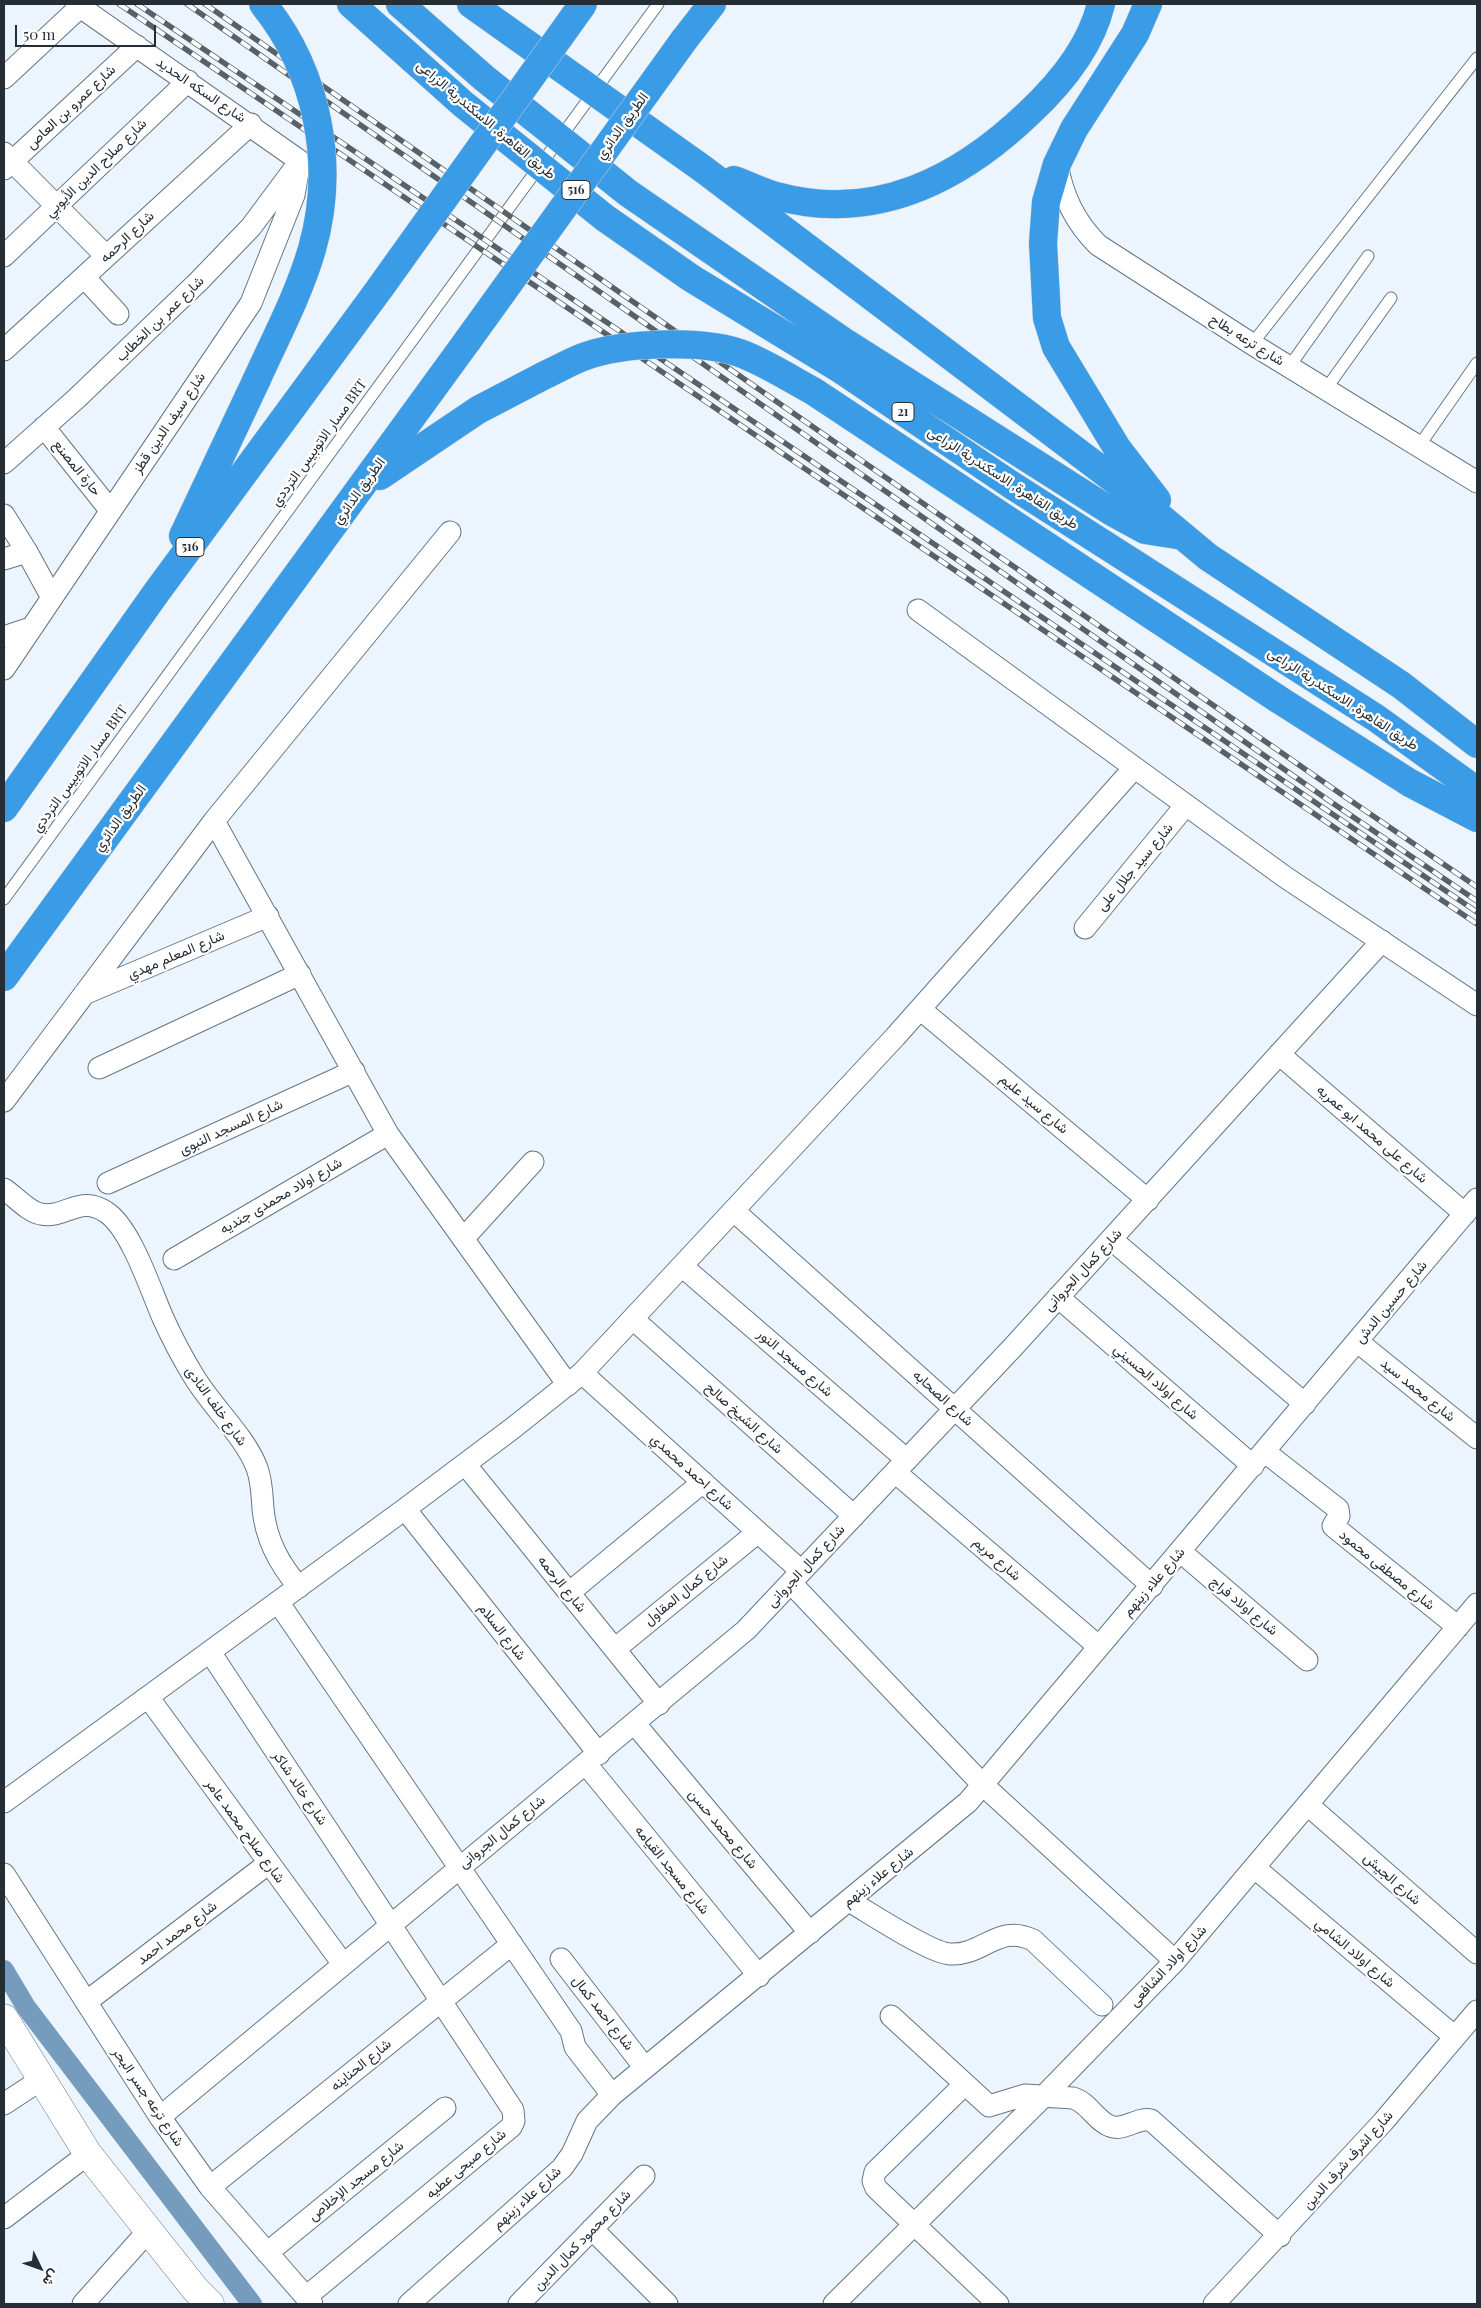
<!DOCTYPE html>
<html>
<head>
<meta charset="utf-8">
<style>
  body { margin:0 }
  #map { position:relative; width:1481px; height:2308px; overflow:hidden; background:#ecf5fd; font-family:"Playfair Display",Vazirmatn,serif }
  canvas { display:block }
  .frame { position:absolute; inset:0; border:5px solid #252d35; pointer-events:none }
  .north { position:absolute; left:15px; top:2243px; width:50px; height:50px; -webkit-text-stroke:4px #fff; paint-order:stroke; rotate:132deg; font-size:14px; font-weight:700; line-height:20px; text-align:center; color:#252d35 }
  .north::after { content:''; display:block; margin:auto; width:18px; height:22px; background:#252d35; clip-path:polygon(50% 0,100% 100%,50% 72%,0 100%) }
  .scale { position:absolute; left:15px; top:25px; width:141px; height:22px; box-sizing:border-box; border:2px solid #252d35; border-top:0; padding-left:6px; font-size:15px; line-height:18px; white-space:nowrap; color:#252d35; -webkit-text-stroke:4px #fff; paint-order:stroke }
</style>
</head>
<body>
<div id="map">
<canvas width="1481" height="2308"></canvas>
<div class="frame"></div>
<div class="north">ش</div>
<div class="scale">50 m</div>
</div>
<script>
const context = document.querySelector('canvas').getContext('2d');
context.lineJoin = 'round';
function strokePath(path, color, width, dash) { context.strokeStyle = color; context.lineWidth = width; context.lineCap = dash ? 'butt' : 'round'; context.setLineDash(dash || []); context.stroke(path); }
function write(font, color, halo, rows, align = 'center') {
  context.font = font + ' "Playfair Display",Vazirmatn,serif'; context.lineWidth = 4.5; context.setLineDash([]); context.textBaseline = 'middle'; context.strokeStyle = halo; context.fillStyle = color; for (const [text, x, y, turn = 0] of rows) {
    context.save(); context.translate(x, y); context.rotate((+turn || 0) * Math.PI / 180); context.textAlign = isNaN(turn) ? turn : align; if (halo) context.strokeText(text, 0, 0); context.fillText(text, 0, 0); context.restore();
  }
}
strokePath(new Path2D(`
  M4 1970 26 2007 252 2304`), '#769cbd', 20);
const lane = new Path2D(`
  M1252 344 1477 58
  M1289 367 1368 256
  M1326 389 1391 298
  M1419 446 1477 363
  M4 899 658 4`);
const street = new Path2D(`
  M76 4 300 161
  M4 78 80 7
  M4 153 106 256
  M1057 164C1063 197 1075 222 1098 245L1252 344 1477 482
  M4 169 137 46
  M4 256 188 81
  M84 277 118 314
  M4 350 251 124
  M44 427 110 510
  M4 463 76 399 199 281 251 227 297 165
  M4 515 27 552 51 596
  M4 559 27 552
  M918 610 1285 877 1477 1005
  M4 637 31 628
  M4 669 251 303 294 195 300 161
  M214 821 388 1134 568 1385
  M1085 928 1185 806
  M84 994 268 916
  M920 1009 1148 1200
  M1279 1054 1465 1214
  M99 1068 300 974
  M4 1101 214 821 450 532
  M108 1183 354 1071
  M4 1189C15 1196 28 1212 41 1214 65 1219 80 1194 106 1212 131 1228 151 1291 163 1318 172 1338 182 1357 193 1375 211 1406 245 1436 257 1468 262 1482 262 1495 263 1509 266 1540 279 1564 299 1587
  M734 1211 1152 1586
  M463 1239 533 1162
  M1111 1239 1305 1404
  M174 1259 388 1134
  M683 1267 907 1460
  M1058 1297 1253 1466
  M633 1319 854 1516
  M1358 1342 1477 1438
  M582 1373 801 1571
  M1265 1452 1338 1509 1339 1516 1333 1526 1458 1627
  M465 1464 659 1704
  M895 1472 1098 1646
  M405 1509 599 1754
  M1181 1552 1307 1660
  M791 1583 983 1785 1175 1961
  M570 1592 703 1482
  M278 1602 571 2031 575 2047 612 2095
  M615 1649 758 1532
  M210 1652 513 2110 514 2121 511 2127 306 2297
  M148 1697 343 1964
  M635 1724 810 1933
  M586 1764 759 1976
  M4 1802 405 1509 513 1428 582 1373 895 1037 1134 768
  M1308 1805 1477 1953
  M1255 1868 1455 2037
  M4 1874 160 2117 210 2187 312 2304
  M849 1901C870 1913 930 1953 950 1954 983 1956 998 1923 1033 1940L1102 2005
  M561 1959 645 2068
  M86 2002 269 1863
  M891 2016 989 2106 1025 2095 1073 2098C1088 2102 1096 2121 1110 2126 1123 2132 1137 2117 1151 2120L1280 2236
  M964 2085 875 2172 873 2181 876 2188 998 2304
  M4 2104 42 2079
  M160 2117 746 1630 1014 1346 1382 941
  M210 2187 512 1944
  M4 2218 88 2154
  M592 2229 667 2304
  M267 2253 445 2108
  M83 2304 149 2230
  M409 2304 562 2168 572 2154 587 2121 612 2095 968 1802 1477 1199
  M519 2304 644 2176
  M834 2304 1043 2097 1175 1961 1477 1604
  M1214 2304 1383 2122 1477 2011`);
const secondary = new Path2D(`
  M4 2018 88 2154 195 2289 210 2304`);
const highway = new Path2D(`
  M351 4 463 104 605 218 691 278 840 369 1010 484 1376 718 1477 791
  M400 4 484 78 628 193 843 341 1112 512 1145 530 1183 536
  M471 4 703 169 1124 487 1208 557 1401 685 1477 744
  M1148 4 1135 34 1074 129 1057 164 1046 202 1043 243 1047 318 1056 347 1117 448 1157 500
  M684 40 712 4
  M734 180C748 185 762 192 776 196 875 223 959 180 1029 113 1060 84 1091 46 1101 4
  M380 476 478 410 545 375
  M183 536 257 379
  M1278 699 1410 783 1477 818
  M4 808 156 593 380 288
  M4 977 468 340`);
strokePath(lane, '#627789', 13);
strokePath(street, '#627789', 23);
strokePath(secondary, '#627789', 29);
strokePath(highway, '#cfd1d3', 29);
strokePath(lane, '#fff', 11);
strokePath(street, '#fff', 21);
strokePath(secondary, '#fff', 28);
strokePath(highway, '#3a9be6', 28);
const rail = new Path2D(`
  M119 4 1477 924
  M137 4 1477 912
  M187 4 1331 802 1477 901
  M205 4 1338 792 1477 887`);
strokePath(rail, '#586068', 5.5);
strokePath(rail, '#fff', 4, [11]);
const highwayBridge = new Path2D(`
  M380 288 583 4
  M468 340 684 40
  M545 375C558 369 570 362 583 357 623 342 706 339 745 355 769 365 791 379 813 391L1278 699
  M257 379C276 337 299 294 312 249 336 165 318 72 263 4`);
strokePath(highwayBridge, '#cfd1d3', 29, []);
strokePath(highwayBridge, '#3a9be6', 28);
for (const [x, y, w] of [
  [576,190,28],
  [903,412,22],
  [190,547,28]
]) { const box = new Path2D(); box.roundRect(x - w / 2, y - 9.5, w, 19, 4); context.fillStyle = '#fff'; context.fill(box); strokePath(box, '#252d35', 1); }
write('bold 12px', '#252d35', null, [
  ["516",576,190],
  ["21",903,412],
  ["516",190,547]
]);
write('14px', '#252d35', '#fff', [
  ["شارع السكه الحديد",201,90,34],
  ["شارع عمرو بن العاص",71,107,-43],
  ["طريق القاهرة, الاسكندرية الزراعى",486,120,40],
  ["الطريق الدائري",622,126,-54],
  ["شارع صلاح الدين الأيوبي",96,168,-44],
  ["شارع الرحمه",127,237,-43],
  ["شارع عمر بن الخطاب",160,319,-44],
  ["شارع ترعه بطاح",1247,340,32],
  ["شارع سيف الدين قطز",169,423,-56],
  ["مسار الاتوبيس الترددي BRT",319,443,-54],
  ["حارة المصنع",77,468,51],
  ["طريق القاهرة, الاسكندرية الزراعى",1003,478,33],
  ["الطريق الدائري",359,491,-54],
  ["طريق القاهرة, الاسكندرية الزراعى",1343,699,33],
  ["مسار الاتوبيس الترددي BRT",80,769,-54],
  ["الطريق الدائري",120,818,-54],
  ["شارع سيد جلال على",1135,867,-50],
  ["شارع المعلم مهدي",176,955,-23],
  ["شارع سيد عليم",1034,1104,40],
  ["شارع المسجد النبوى",231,1127,-25],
  ["شارع على محمد ابو عمريه",1372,1134,41],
  ["شارع اولاد محمدى جنديه",281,1196,-30],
  ["شارع كمال الجروانى",1083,1270,-47],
  ["شارع حسين الدش",1391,1302,-50],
  ["شارع مسجد النور",795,1363,41],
  ["شارع اولاد الحسيني",1156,1382,41],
  ["شارع محمد سيد",1418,1390,39],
  ["شارع الصحابه",943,1398,42],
  ["شارع خلف النادى",216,1406,54],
  ["شارع الشيخ صالح",744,1418,42],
  ["شارع احمد محمدي",692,1472,42],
  ["شارع مريم",997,1559,41],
  ["شارع كمال الجروانى",806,1566,-47],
  ["شارع مصطفى محمود",1387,1570,39],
  ["شارع علاء زينهم",1154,1582,-49],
  ["شارع الرحمه",562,1584,51],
  ["شارع كمال المقاول",686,1590,-39],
  ["شارع اولاد فراج",1244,1606,40],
  ["شارع السلام",502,1632,52],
  ["شارع خالد شاكر",300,1788,56],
  ["شارع محمد حسن",723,1829,50],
  ["شارع صلاح محمد عامر",245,1831,54],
  ["شارع كمال الجروانى",502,1832,-39],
  ["شارع مسجد القيامه",672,1870,51],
  ["شارع علاء زينهم",878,1877,-39],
  ["شارع الجيش",1392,1879,41],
  ["شارع محمد احمد",177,1933,-37],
  ["شارع اولاد الشامي",1355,1953,40],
  ["شارع اولاد الشافعى",1168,1966,-47],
  ["شارع احمد كمال",603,2013,52],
  ["شارع الحناينه",361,2065,-39],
  ["شارع ترعه جسر البحر",148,2097,56],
  ["شارع اشرف شرف الدين",1348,2160,-48],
  ["شارع صبحى عطيه",466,2164,-40],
  ["شارع مسجد الإخلاص",356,2181,-39],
  ["شارع علاء زينهم",527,2198,-42],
  ["شارع محمود كمال الدين",582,2240,-46]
]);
</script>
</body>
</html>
